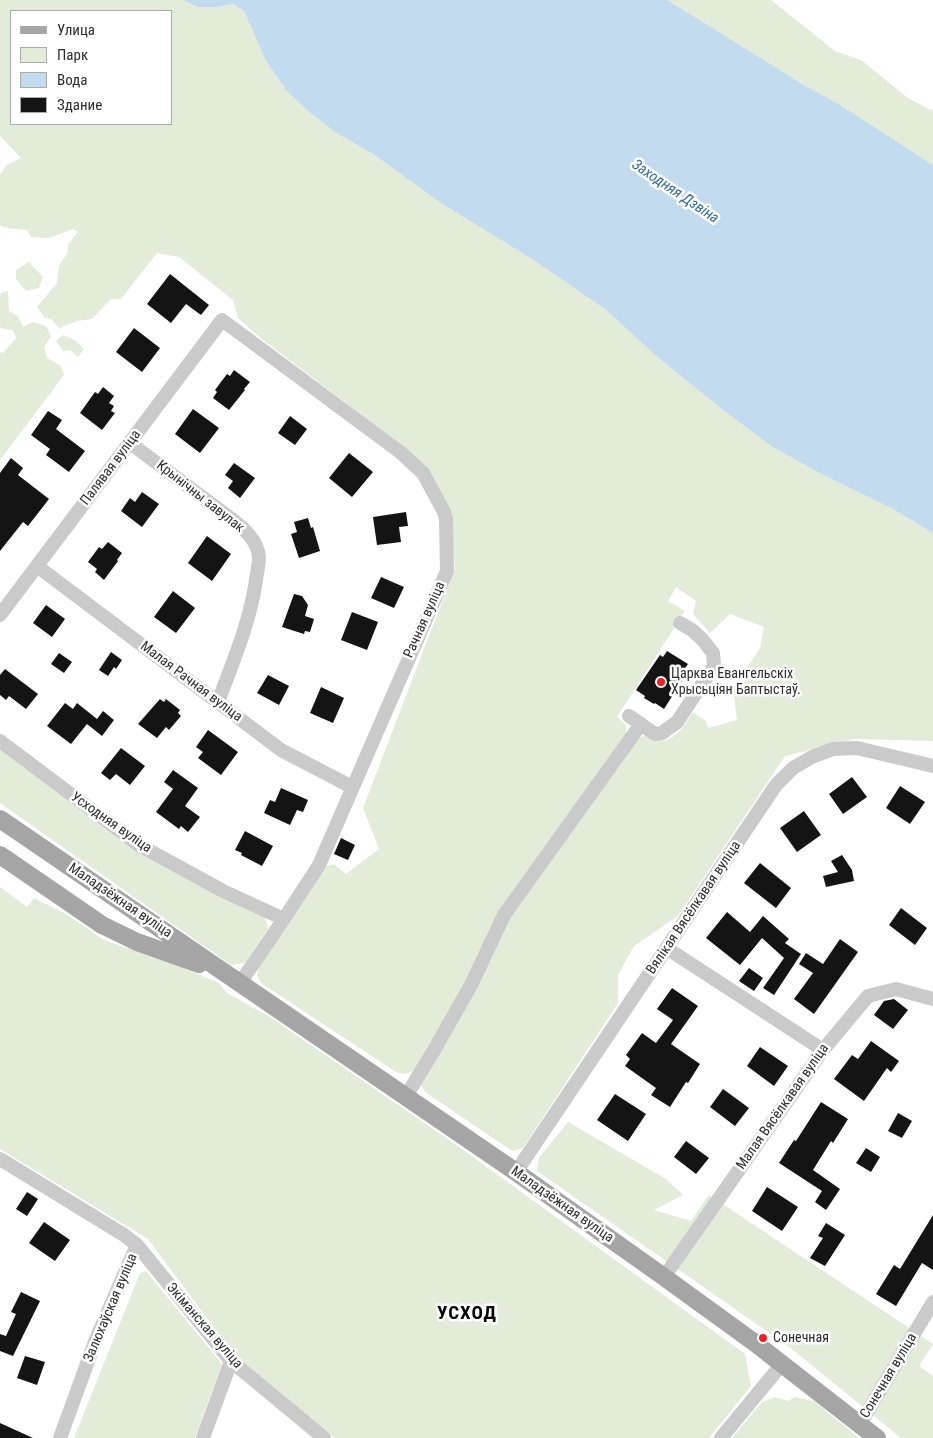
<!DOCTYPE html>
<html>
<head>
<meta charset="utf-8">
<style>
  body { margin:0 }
  #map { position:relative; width:933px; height:1438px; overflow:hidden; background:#fff; font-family:"Roboto Condensed",sans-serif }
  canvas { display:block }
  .legend { position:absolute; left:10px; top:10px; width:162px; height:115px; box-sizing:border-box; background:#fff; border:1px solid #ababab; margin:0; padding:6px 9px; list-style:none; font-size:15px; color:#2d2d2d }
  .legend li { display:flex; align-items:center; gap:10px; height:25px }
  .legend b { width:25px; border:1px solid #ababab }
</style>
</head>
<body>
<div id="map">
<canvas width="933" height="1438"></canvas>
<ul class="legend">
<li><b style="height:6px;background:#a5a5a5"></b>Улица</li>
<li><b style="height:14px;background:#e2ecd9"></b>Парк</li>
<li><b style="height:14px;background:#c3dbee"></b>Вода</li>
<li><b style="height:14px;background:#141414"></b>Здание</li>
</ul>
</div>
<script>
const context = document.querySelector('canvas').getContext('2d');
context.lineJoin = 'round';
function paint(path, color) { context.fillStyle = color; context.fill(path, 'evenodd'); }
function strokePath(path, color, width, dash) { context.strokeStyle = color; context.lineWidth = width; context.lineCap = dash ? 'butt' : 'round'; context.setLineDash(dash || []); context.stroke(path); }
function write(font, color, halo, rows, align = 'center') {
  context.font = font + ' "Roboto Condensed",sans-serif'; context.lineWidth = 5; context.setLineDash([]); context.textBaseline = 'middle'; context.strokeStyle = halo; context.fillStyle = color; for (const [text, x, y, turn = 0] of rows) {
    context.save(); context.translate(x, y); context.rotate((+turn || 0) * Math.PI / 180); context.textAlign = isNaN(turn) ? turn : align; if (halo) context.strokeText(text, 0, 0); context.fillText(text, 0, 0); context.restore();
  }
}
paint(new Path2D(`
  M0 0H183L197 7H218L233 4 244 11 266 61 287 91 309 112 335 132 373 154 441 203 535 261 606 310 655 355 719 407 771 446 825 476 891 508 933 533V741L855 739 785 756 678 916 634 946 618 975V1003L523 1148 512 1151 425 1092 420 1084 421 1079 481 973 508 917 634 742C650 730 645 736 660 740 675 743 686 722 693 712L706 721 708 728 737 720 733 688 760 648 764 627 730 614 710 633 693 614 696 601 676 587 668 601 685 611 617 717C625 724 627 724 626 736L575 805 500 914 445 1024 419 1067C412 1072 406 1076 396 1072L261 983 257 975 259 966 289 925 326 866 334 864 346 874 379 849 363 808 455 568 449 513 426 471 404 447 263 340 238 318 233 300 179 257 157 253 121 299H111L92 319 77 321 59 328 51 319 45 318 37 307 57 283 59 266 68 252V244L78 232 73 229 49 238 31 237 27 230 6 228 0 225V175L7 165 21 158 0 136ZM11 11H171V124H11Z
  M667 0H771L835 51 861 60 908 98 933 111V165C846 108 755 57 667 0Z
  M29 262 43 277 39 288 26 291 16 279V270Z
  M8 291 9 311 18 316 23 327 33 322 46 326 51 336 44 347 47 358 61 366 64 375 0 460V352L3 353 16 338 13 330 3 329 0 327V299L1 293Z
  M63 335 75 340 84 349 78 357 70 350 63 351 56 341Z
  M0 750 133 850 219 897 265 917 268 929 245 963 231 965 0 803Z
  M0 887 27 907 34 898 66 914 104 940 176 965 219 983 227 993 270 1017 455 1144 745 1354 751 1386 709 1438H335L235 1356 148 1239 0 1149Z
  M568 1122 666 1179 683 1195 654 1210 691 1221 709 1195 933 1344 919 1366 933 1376V1438H901L788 1346 537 1171 539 1158Z
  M146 1271 222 1364 195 1438H74L140 1273Z
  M775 1397 788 1401 795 1397 814 1401 859 1438H732L762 1402Z`), '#e2ecd9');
paint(new Path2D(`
  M183 0H667L804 85 840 105 933 165V533L891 508 825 476 771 446 719 407 655 355 606 310 535 261 441 203 373 154 335 132 309 112 287 91 266 61 244 11 233 4 218 7H197Z`), '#c3dbee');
paint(new Path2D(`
  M170 274 209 305 201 315 186 304 171 323 147 304Z
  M134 328 160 348 142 372 116 352Z
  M234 370 250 382 244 389 245 390 229 410 213 398 217 392 215 390 227 374 230 376Z
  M103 387 114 396 109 403 114 406 111 411 115 413 102 430 80 413 95 392 98 394Z
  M193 409 219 428 200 453 175 434Z
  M48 411 62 420 56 429 85 451 69 472 46 455 50 449 31 435Z
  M290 416 307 429 295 445 278 433Z
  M349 453 373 472 352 497 329 478Z
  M11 458 23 468 18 475 49 499 28 526 23 522 0 551V473Z
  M234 463 255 478 240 498 228 488 233 481 225 475Z
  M142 492 159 504 142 527 121 511 130 498 135 502Z
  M406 512 408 526 399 527 401 542 377 545 373 517Z
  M308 518 311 528 313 527 320 551 299 558 291 534 297 532 294 522Z
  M207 536 231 554 212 581 188 563Z
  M108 542 122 553 117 560 118 561 104 580 95 572 97 569 88 562 99 547 102 549Z
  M381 577 404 587 394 608 371 598Z
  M173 591 195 608 176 633 154 617Z
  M294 594 302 596 308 605 305 616 314 619 310 632 305 631 304 634 282 627Z
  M46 605 65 619 52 637 33 623Z
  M352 612 378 622 367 650 341 640Z
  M667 651 688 664 683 671 687 673 664 709 655 703 654 704 644 698 645 696 636 690 660 655 663 657Z
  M111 652 122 660 116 669 114 667 108 676 99 670Z
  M59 653 72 662 64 673 51 664Z
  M5 669 38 694 26 709 9 696 6 700 0 695V675Z
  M268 675 289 686 279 705 257 693Z
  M321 687 344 698 333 723 310 713Z
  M160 699 164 702 166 699 180 710 178 713 181 716 169 730 166 727 157 738 138 724Z
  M65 703 73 709 77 703 97 719 103 711 114 720 102 736 87 724 71 744 47 726Z
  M208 730 238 752 221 775 198 758 203 752 196 747Z
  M121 748 145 766 130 785 116 774 110 780 101 773Z
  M173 770 198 788 185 806 200 817 188 832 181 826 179 829 156 812 173 789 164 782Z
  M852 777 867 797 843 814 829 794Z
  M900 786 925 802 910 824 886 808Z
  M281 788 308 800 303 812 297 810 290 825 264 813 270 800 275 802Z
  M804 811 821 835 797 852 780 828Z
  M245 831 273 846 262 866 241 855 242 853 235 850Z
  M341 838 355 845 348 860 334 854Z
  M842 855 852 870 854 881 826 887 823 876 838 872 831 861Z
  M760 863 791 888 776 908 744 883Z
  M901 908 927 928 915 945 889 925Z
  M727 912 750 932 763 916 789 939 785 943 801 954 774 995 763 988 784 958 762 938 740 965 706 938Z
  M840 939 858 952 814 1014 794 999 813 973 799 964 806 953 823 964Z
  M749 968 763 978 754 991 739 981Z
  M672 988 698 1006 671 1044 700 1064 688 1083 686 1082 670 1107 651 1095 656 1088 625 1066 630 1059 626 1055 642 1033 656 1043 673 1020 657 1009Z
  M894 999 908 1010 893 1029 874 1015 884 1001Z
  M871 1041 899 1061 891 1072 887 1068 864 1101 834 1079 852 1055 858 1059Z
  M760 1047 788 1066 774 1086 747 1066Z
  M723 1089 749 1108 735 1126 710 1107Z
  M615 1094 646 1114 628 1141 597 1120Z
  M821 1102 848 1119 833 1143 831 1141 813 1170 840 1189 826 1210 815 1202 822 1191 779 1163 794 1140 796 1141Z
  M898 1113 912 1121 902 1138 888 1131Z
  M686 1141 709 1158 696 1174 674 1157Z
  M866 1148 880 1157 871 1172 856 1163Z
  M767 1187 798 1207 782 1231 752 1211Z
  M27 1192 38 1199 27 1216 16 1209Z
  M933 1215V1270L922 1263 896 1306 876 1294 894 1265 900 1269Z
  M44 1222 70 1240 55 1261 29 1243Z
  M826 1223 845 1235 825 1266 810 1258 823 1238 818 1236Z
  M21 1292 40 1301 13 1356 0 1351V1334L6 1336 16 1314 11 1312Z
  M25 1356 45 1362 37 1385 17 1378Z
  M0 1423 33 1438H0Z`), '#141414');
strokePath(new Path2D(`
  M130 443 233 520C244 529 258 541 259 557 259 564 257 573 256 580 250 622 233 662 218 702
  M37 566 281 750 352 787
  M0 615 222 320 400 452 423 473 444 512 446 519 447 571 319 865 284 919 240 983
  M629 716 655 734 662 733 677 722 714 666 713 653 702 639 692 630 680 623
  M0 741 137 844 223 891 284 919
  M668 949 823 1050
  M406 1096 433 1052 471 985 504 915 641 724
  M0 1159 124 1235 137 1245 96 1339 60 1438
  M516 1172 776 785 793 768 812 757 833 749 857 748 933 766
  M137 1245 231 1361 324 1438
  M664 1277 823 1050 868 996 896 989 933 999
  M860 1424 933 1302
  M203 1438 231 1361
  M721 1438 782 1364`), '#cacaca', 14);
strokePath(new Path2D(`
  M0 819 516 1172 664 1277 755 1343 877 1438
  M0 855 102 925 137 942 199 964`), '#a5a5a5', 18);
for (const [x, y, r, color] of [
  [661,682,5,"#f41f25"],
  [763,1338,5,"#f41f25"]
]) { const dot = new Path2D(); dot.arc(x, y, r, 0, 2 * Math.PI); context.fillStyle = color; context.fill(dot); strokePath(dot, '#fff', 2); }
write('14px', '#2d2d2d', '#fff', [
  ["Палявая вуліца",111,468,-53],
  ["Крынічны завулак",200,497,38],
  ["Рачная вуліца",425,620,-66],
  ["Малая Рачная вуліца",191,682,37],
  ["Усходняя вуліца",111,823,35],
  ["Маладзёжная вуліца",120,901,34],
  ["Вялікая Вясёлкавая вуліца",694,908,-56],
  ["Малая Вясёлкавая вуліца",783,1107,-55],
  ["Маладзёжная вуліца",562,1205,35],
  ["Залюхаўская вуліца",111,1308,-67],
  ["Экіманская вуліца",204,1326,49],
  ["Сонечная вуліца",889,1376,-59]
]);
write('14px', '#2d2d2d', '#fff', [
  ["Царква Евангельскіх",671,674],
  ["Хрысьціян Баптыстаў.",671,690],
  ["Сонечная",773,1338]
], 'left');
write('italic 15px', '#356c95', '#fff', [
  ["Заходняя Дзвіна",675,192,34]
]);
context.letterSpacing = '1px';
write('bold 19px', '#000', '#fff', [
  ["УСХОД",467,1314]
]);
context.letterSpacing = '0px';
</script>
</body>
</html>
